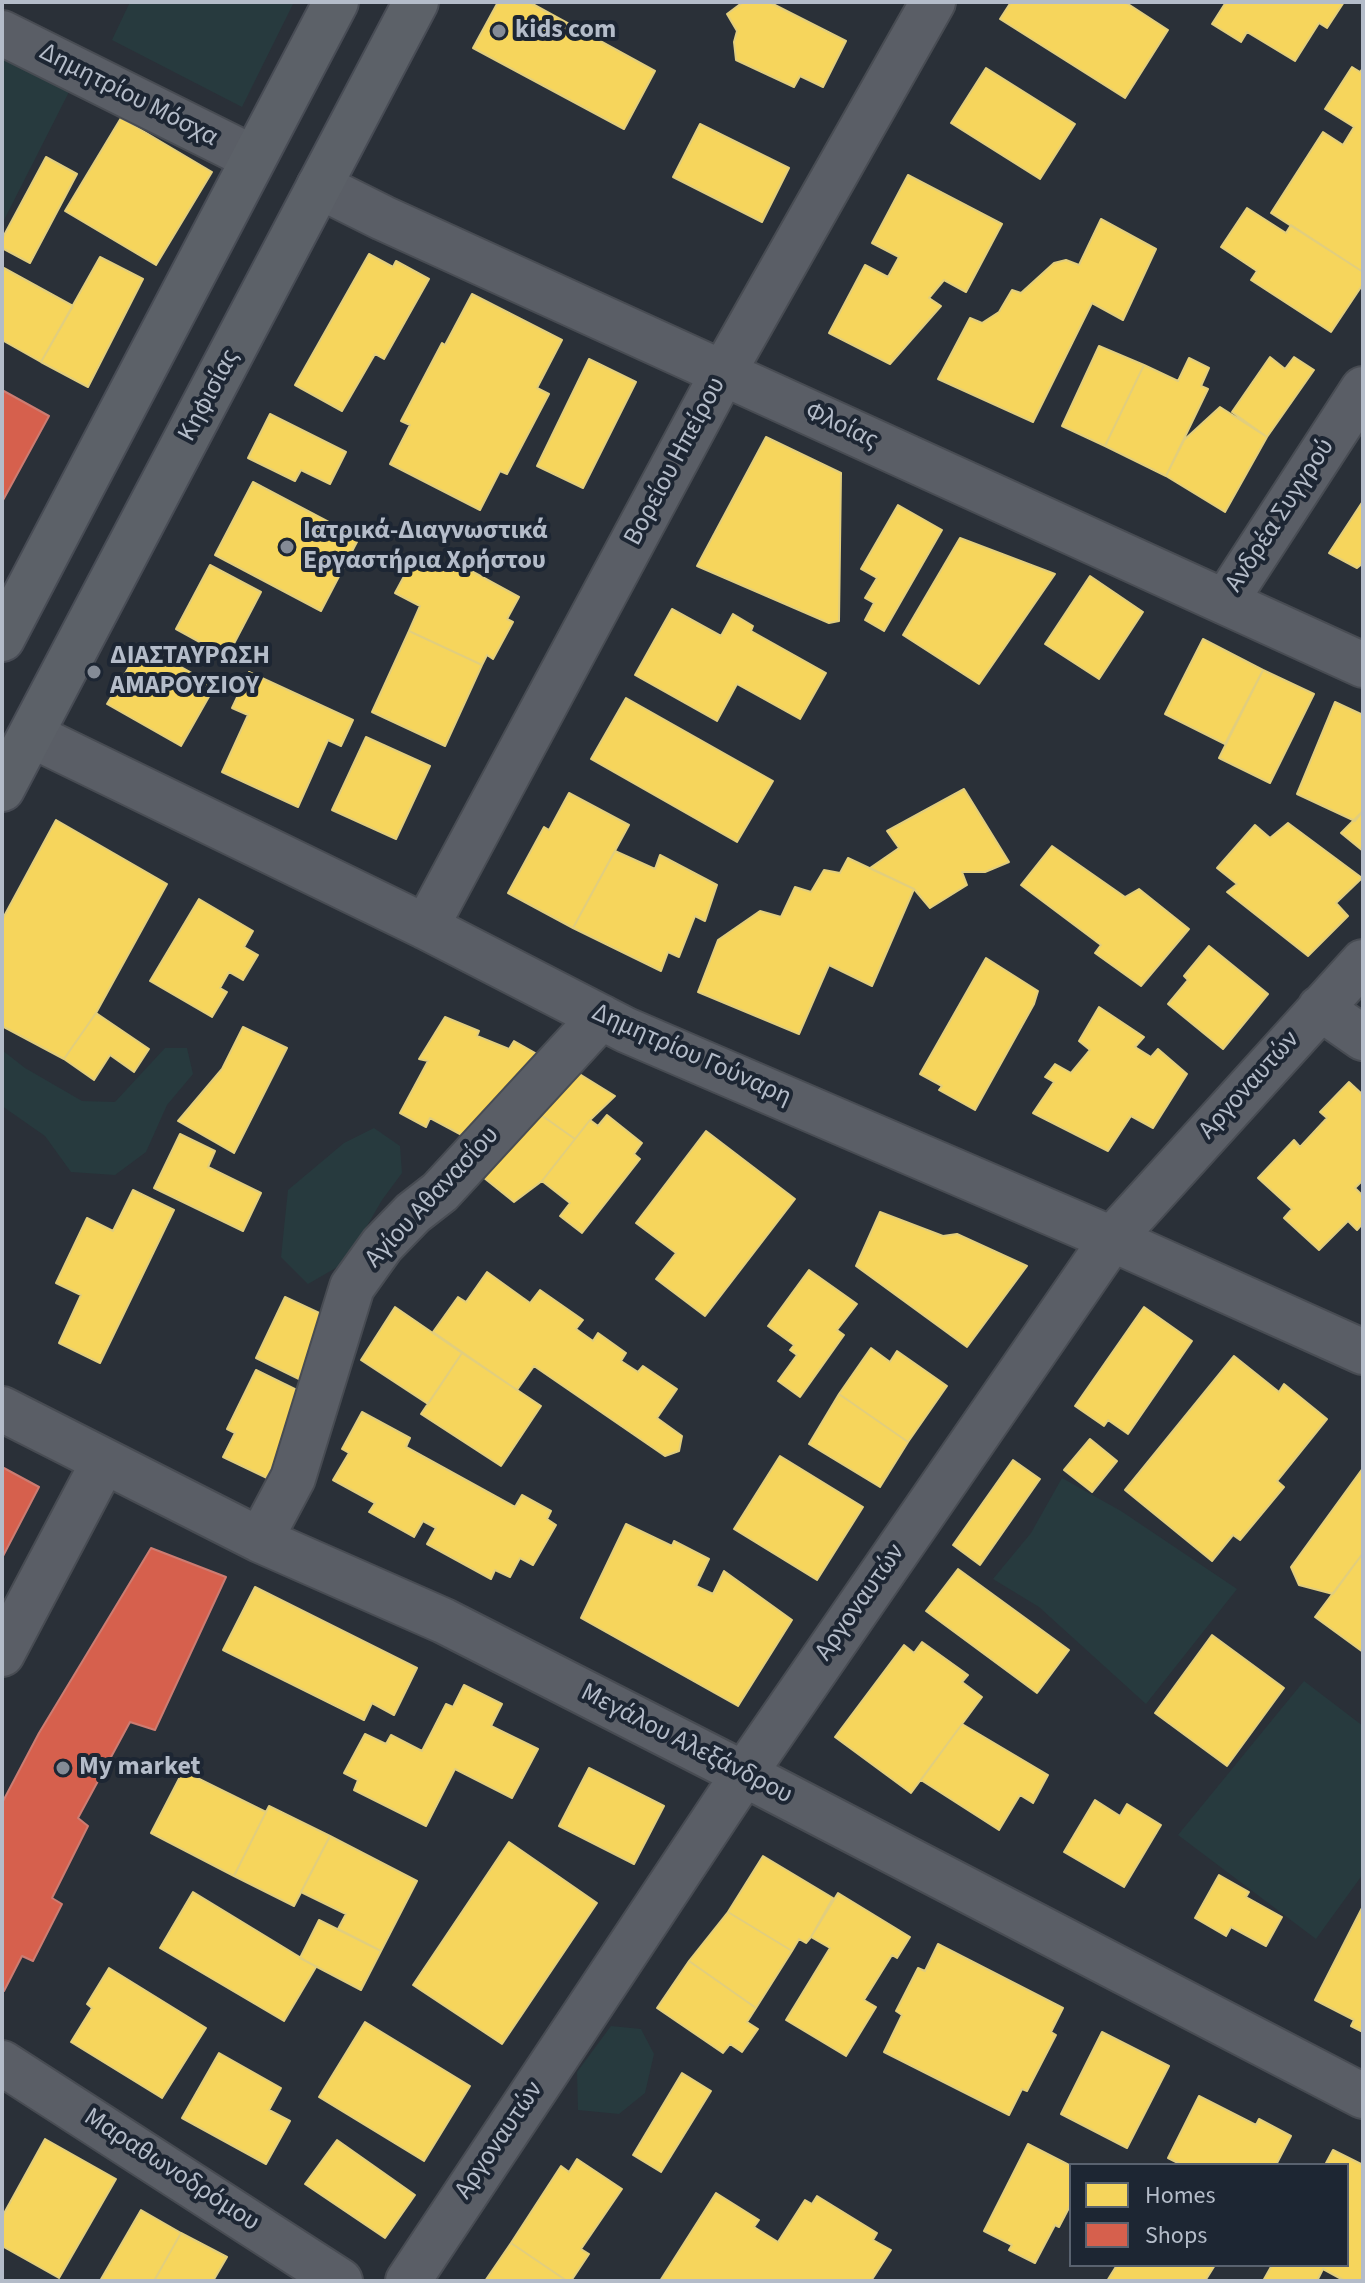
<!DOCTYPE html>
<html>
<head>
<meta charset="utf-8">
<style>
  body { margin:0 }
  #map { position:relative; width:1365px; height:2283px; overflow:hidden; background:#2a3038; font-family:"Source Sans 3",sans-serif }
  canvas { display:block }
  .frame { position:absolute; inset:0; border:4px solid #b4bcc9; pointer-events:none }
  .legend { position:absolute; left:1069px; top:2163px; width:280px; height:104px; box-sizing:border-box; background:#1d2633; border:2px solid #59626f; margin:0; padding:10px 14px; list-style:none; font-size:24px; color:#b4bcc9 }
  .legend li { display:flex; align-items:center; gap:16px; height:40px }
  .legend b { width:40px; border:2px solid #59626f }
</style>
</head>
<body>
<div id="map">
<canvas width="1365" height="2283"></canvas>
<div class="frame"></div>
<ul class="legend">
<li><b style="height:22px;background:#f6d55c"></b>Homes</li>
<li><b style="height:22px;background:#d6604d"></b>Shops</li>
</ul>
</div>
<script>
const context = document.querySelector('canvas').getContext('2d');
context.lineJoin = 'round';
function paint(path, color) { context.fillStyle = color; context.fill(path, 'evenodd'); }
function strokePath(path, color, width, dash) { context.strokeStyle = color; context.lineWidth = width; context.lineCap = dash ? 'butt' : 'round'; context.setLineDash(dash || []); context.stroke(path); }
function write(font, color, halo, rows, align = 'center') {
  context.font = font + ' "Source Sans 3",sans-serif'; context.lineWidth = 8; context.setLineDash([]); context.textBaseline = 'middle'; context.strokeStyle = halo; context.fillStyle = color; for (const [text, x, y, turn = 0] of rows) {
    context.save(); context.translate(x, y); context.rotate((+turn || 0) * Math.PI / 180); context.textAlign = isNaN(turn) ? turn : align; if (halo) context.strokeText(text, 0, 0); context.fillText(text, 0, 0); context.restore();
  }
}
paint(new Path2D(`
  M130 2H294L242 107 112 40Z
  M2 55 71 88 2 224Z
  M165 1048H187L193 1074 167 1105 146 1152 115 1175 71 1172 45 1136 2 1106V1050L25 1068 82 1101 115 1102Z
  M374 1128 400 1146 402 1173 382 1200 346 1262 308 1284 281 1257 288 1190 344 1143Z
  M1062 1478 1121 1511 1237 1589 1146 1704 1039 1607 993 1579 1031 1533Z
  M1304 1681 1363 1726V1874L1316 1939 1178 1835Z
  M611 2026 641 2029 654 2054 645 2093 619 2114 578 2110 577 2072Z`), '#273a3e');
const homes = new Path2D(`
  M498 2H529L655 71 624 129 473 48Z
  M743 2H769L846 41 823 87 800 76 794 87 736 60 734 42 737 31 727 14Z
  M1011 2H1125L1168 30 1125 98 1000 19Z
  M1226 2H1344L1327 28 1319 23 1295 61 1247 32 1241 42 1212 24Z
  M1352 67 1360 72 1363 68V272L1271 213 1323 132 1343 145 1354 127 1325 109Z
  M986 68 1075 124 1040 179 951 123Z
  M121 118 212 172 156 265 65 211Z
  M700 124 789 168 762 222 673 177Z
  M46 157 77 174 30 263 2 248V239Z
  M908 175 1002 224 966 292 944 280 929 298 941 306 890 364 829 333 865 265 888 277 899 257 872 243Z
  M1247 208 1286 233 1291 225 1363 272V284L1331 332 1251 280 1257 271 1221 247Z
  M1101 219 1156 249 1123 320 1092 303 1033 422 938 379 970 318 982 323 999 312 1012 290 1021 293 1054 263 1066 260 1079 265Z
  M369 254 393 267 396 261 429 279 384 359 375 354 342 411 295 385Z
  M100 257 143 279 88 387 41 362Z
  M2 267 73 306 41 362 2 340Z
  M472 294 562 340 537 388 549 394 507 474 500 471 480 510 390 464 410 425 401 421 442 343 445 345Z
  M1099 346 1144 365 1105 446 1062 426Z
  M1270 357 1285 369 1294 357 1314 370 1267 437 1232 412Z
  M1189 358 1209 368 1201 386 1208 389 1166 476 1105 446 1144 365 1178 381Z
  M589 359 636 382 583 488 537 466Z
  M1220 407 1267 437 1225 512 1166 476 1184 440Z
  M270 414 346 452 330 484 301 470 295 481 248 458Z
  M766 437 841 473 839 621 829 623 697 566Z
  M253 482 359 538 321 611 215 555Z
  M1363 501V563L1357 568 1329 553Z
  M898 505 942 530 884 631 865 620 874 603 865 598 877 578 861 569Z
  M960 538 1055 574 979 684 903 635Z
  M416 554 448 571 453 561 519 597 507 619 513 622 493 659 487 655 482 665 409 631 420 606 395 593Z
  M210 565 261 592 227 657 176 629Z
  M1090 576 1143 612 1099 679 1045 644Z
  M672 609 721 636 733 614 753 626 751 631 826 673 800 719 737 684 717 721 635 675Z
  M409 631 482 665 445 746 372 712Z
  M1203 639 1263 670 1225 744 1165 714Z
  M142 645 215 686 181 746 107 704Z
  M1263 670 1314 694 1270 783 1219 758Z
  M249 672 353 720 341 746 328 740 298 807 222 772 248 715 232 708Z
  M626 698 773 781 737 842 591 759Z
  M1335 702 1363 715V811L1355 821 1297 794Z
  M366 737 430 766 396 839 332 810Z
  M964 789 1009 862 985 872H962L967 885 930 908 914 889 870 868 899 848 887 831Z
  M569 793 629 825 573 928 508 893 544 827 549 830Z
  M1363 811V851L1341 833Z
  M56 820 167 884 96 1013 64 1059 2 1026V920Z
  M1288 823 1362 878 1336 903 1348 916 1308 956 1227 892 1237 884 1217 868 1255 825 1270 838Z
  M1052 846 1125 897 1139 889 1189 929 1141 986 1095 953 1101 945 1021 885Z
  M615 851 655 869 660 855 717 885 705 921 695 916 679 957 668 952 661 971 573 928Z
  M848 858 914 889 872 986 829 965 799 1034 698 992 718 940 760 911 781 917 795 887 811 892 824 870 840 873Z
  M199 899 253 931 244 947 258 955 243 980 229 972 220 988 227 992 212 1017 150 981Z
  M1209 946 1268 994 1223 1049 1168 1004 1188 980 1184 976Z
  M986 958 1038 991 1034 1004 975 1110 939 1090 942 1086 920 1074Z
  M1099 1007 1144 1037 1135 1047 1151 1057 1158 1049 1187 1074 1153 1128 1131 1116 1108 1151 1033 1113 1054 1082 1045 1077 1055 1064 1071 1073 1090 1050 1079 1041Z
  M96 1013 149 1049 134 1072 110 1055 94 1080 64 1059Z
  M445 1017 479 1031 477 1036 509 1049 514 1041 544 1058 473 1141 430 1118 426 1127 400 1113 428 1061 419 1059Z
  M243 1027 287 1048 234 1153 178 1121 222 1069Z
  M573 1070 615 1096 590 1120 575 1139 534 1110Z
  M1349 1082 1363 1095V1180L1355 1188 1363 1196V1223L1357 1230 1348 1221 1319 1250 1284 1218 1292 1209 1258 1178 1294 1140 1300 1147 1327 1118 1320 1112Z
  M534 1110 575 1139 542 1181 514 1202 478 1173Z
  M607 1115 642 1143 634 1154 640 1159 582 1233 560 1216 570 1203 542 1181 590 1120 598 1126Z
  M706 1131 795 1199 705 1316 656 1279 676 1253 636 1223Z
  M180 1134 215 1151 208 1167 261 1193 243 1231 154 1188Z
  M133 1190 174 1210 100 1363 59 1343 81 1295 56 1283 87 1218 113 1231Z
  M880 1212 943 1236 957 1234 1027 1266 967 1347 856 1266Z
  M809 1270 857 1304 837 1330 844 1335 800 1397 778 1381 797 1355 790 1350 794 1345 768 1326Z
  M487 1272 530 1303 540 1290 583 1320 576 1329 593 1341 598 1333 626 1353 621 1361 638 1372 643 1366 677 1389 657 1418 682 1436 679 1451 665 1456 534 1366 517 1390 433 1332 458 1297 466 1302Z
  M285 1297 330 1318 301 1380 256 1358Z
  M395 1307 462 1353 428 1404 361 1360Z
  M1144 1307 1192 1341 1128 1434 1108 1420 1104 1426 1075 1406Z
  M871 1348 890 1362 897 1351 947 1386 908 1442 839 1394Z
  M462 1353 541 1406 501 1466 421 1414Z
  M1234 1356 1279 1392 1284 1384 1327 1419 1277 1481 1284 1487 1240 1540 1233 1535 1212 1561 1125 1490Z
  M256 1370 307 1395 267 1478 223 1457 235 1433 227 1429Z
  M839 1394 908 1442 880 1487 809 1444Z
  M362 1412 410 1438 406 1447 515 1507 522 1495 551 1511 547 1519 556 1525 533 1565 520 1558 510 1577 495 1570 491 1579 427 1544 436 1528 423 1521 414 1537 369 1512 375 1503 333 1480 349 1453 342 1449Z
  M1090 1439 1117 1461 1092 1492 1064 1470Z
  M780 1456 863 1507 817 1580 734 1529Z
  M1013 1460 1040 1479 980 1565 953 1545Z
  M1363 1468V1553L1333 1594 1299 1585 1291 1567Z
  M626 1524 672 1546 674 1541 709 1559 696 1586 713 1594 724 1571 792 1620 738 1706 581 1618Z
  M1363 1553V1652L1315 1617Z
  M958 1569 1069 1650 1037 1693 926 1611Z
  M255 1587 417 1668 394 1715 372 1703 364 1720 223 1650Z
  M1212 1635 1284 1688 1227 1766 1155 1713Z
  M922 1642 968 1675 962 1682 982 1697 911 1793 835 1737 904 1645 914 1653Z
  M464 1685 502 1704 491 1726 538 1749 512 1798 455 1769 426 1826 354 1790 358 1780 344 1773 365 1734 386 1744 391 1735 422 1751 446 1704 453 1707Z
  M962 1724 1048 1775 1033 1803 1020 1795 999 1830 921 1780Z
  M589 1768 664 1806 634 1864 559 1826Z
  M183 1771 266 1812 234 1876 151 1833Z
  M1095 1800 1120 1816 1127 1804 1161 1825 1124 1887 1064 1852Z
  M269 1806 330 1836 294 1906 234 1876Z
  M330 1836 417 1881 381 1951 338 1929 346 1914 301 1892Z
  M509 1842 597 1903 502 2044 413 1985Z
  M763 1856 833 1898 811 1937 806 1943 799 1939 792 1951 728 1912Z
  M1219 1875 1249 1892 1246 1897 1282 1917 1266 1946 1231 1927 1226 1936 1195 1918Z
  M193 1892 316 1967 284 2021 160 1948Z
  M838 1893 910 1937 897 1958 892 1955 864 2000 876 2007 846 2056 786 2020 830 1948 811 1937Z
  M1363 1906V2032L1351 2026 1354 2020 1315 2000Z
  M728 1912 792 1951 756 2008 689 1961Z
  M319 1920 381 1951 361 1990 300 1958Z
  M938 1944 1063 2008 1051 2032 1056 2035 1027 2091 1022 2089 1009 2115 884 2052 902 2015 896 2011 918 1968 925 1971Z
  M689 1961 756 2008 747 2022 758 2029 742 2052 730 2044 723 2053 657 2008Z
  M109 1968 206 2028 162 2098 71 2042 92 2008 87 2004Z
  M365 2022 470 2086 424 2161 319 2097Z
  M1102 2032 1169 2066 1127 2148 1061 2114Z
  M219 2053 281 2088 269 2110 290 2121 266 2164 182 2118Z
  M682 2073 711 2091 661 2172 633 2155Z
  M1199 2096 1256 2125 1259 2119 1291 2136 1276 2165H1182L1168 2158Z
  M45 2139 116 2179 59 2278 2 2246V2217Z
  M337 2140 415 2195 385 2238 305 2184Z
  M1028 2144 1071 2166V2204L1059 2227 1055 2225 1035 2263 1009 2250 1012 2245 984 2231Z
  M1333 2150 1363 2165V2281H1345L1323 2269 1317 2281H1263L1272 2265H1347V2165H1325Z
  M577 2159 622 2189 581 2249 589 2254 571 2281H567L511 2243 561 2166 569 2172Z
  M716 2193 759 2220 754 2227 778 2242 805 2200 812 2204 817 2196 877 2233 873 2240 891 2250 871 2281H660Z
  M141 2210 181 2233 154 2281H100Z
  M181 2233 227 2257 213 2281H154Z
  M511 2243 567 2281H485Z
  M1117 2265H1215L1205 2281H1107Z`);
paint(homes, '#f6d55c');
strokePath(homes, '#e2ce7d', 2);
const shops = new Path2D(`
  M2 390 49 416 2 502Z
  M2 1467 39 1487 2 1558Z
  M151 1548 226 1577 155 1730 130 1722 78 1818 88 1826 52 1898 62 1904 33 1961 22 1956 4 1991 2 1990V1803L39 1733Z`);
paint(shops, '#d6604d');
strokePath(shops, '#cc7c72', 2);
const minor = new Path2D(`
  M2 33 253 158
  M319 186 383 218 1363 665
  M1225 602 1363 389
  M31 735 426 927 626 1030 1112 1239 1363 1352
  M426 927 723 373 933 2
  M1320 1008 1363 1038
  M2 1409 260 1540 444 1621 744 1774 1363 2096
  M260 1540 293 1478 352 1287 382 1245 413 1213 440 1192 601 1017
  M2 1654 104 1461
  M2 2063 340 2281
  M408 2281 744 1774 1112 1239 1363 962`);
const major = new Path2D(`
  M2 639 336 2
  M2 789 416 2`);
strokePath(minor, '#484c53', 48);
strokePath(major, '#484c55', 48);
strokePath(minor, '#5a5e66', 44);
strokePath(major, '#5c6168', 44);
for (const [x, y, r, color] of [
  [499,31,8,"#848b96"],
  [287,547,8,"#848b96"],
  [94,672,8,"#848b96"],
  [63,1768,8,"#848b96"]
]) { const dot = new Path2D(); dot.arc(x, y, r, 0, 2 * Math.PI); context.fillStyle = color; context.fill(dot); strokePath(dot, '#1d2633', 3); }
write('bold 26px', '#b4bcc9', '#1d2633', [
  ["kids com",515,31],
  ["Ιατρικά-Διαγνωστικά",303,532],
  ["Εργαστήρια Χρήστου",303,562],
  ["ΔΙΑΣΤΑΥΡΩΣΗ",110,657],
  ["ΑΜΑΡΟΥΣΙΟΥ",110,687],
  ["My market",79,1768]
], 'left');
write('26px', '#b4bcc9', '#1d2633', [
  ["Δημητρίου Μόσχα",128,96,27],
  ["Κηφισίας",210,396,-62],
  ["Φλοίας",841,427,25],
  ["Βορείου Ηπείρου",676,462,-62],
  ["Ανδρέα Συγγρού",1281,516,-57],
  ["Δημητρίου Γούναρη",691,1056,24],
  ["Αργοναυτών",1250,1086,-48],
  ["Αγίου Αθανασίου",433,1198,-47],
  ["Αργοναυτών",861,1603,-55],
  ["Μεγάλου Αλεξάνδρου",686,1745,27],
  ["Αργοναυτών",500,2141,-56],
  ["Μαραθωνοδρόμου",171,2171,33]
]);
</script>
</body>
</html>
